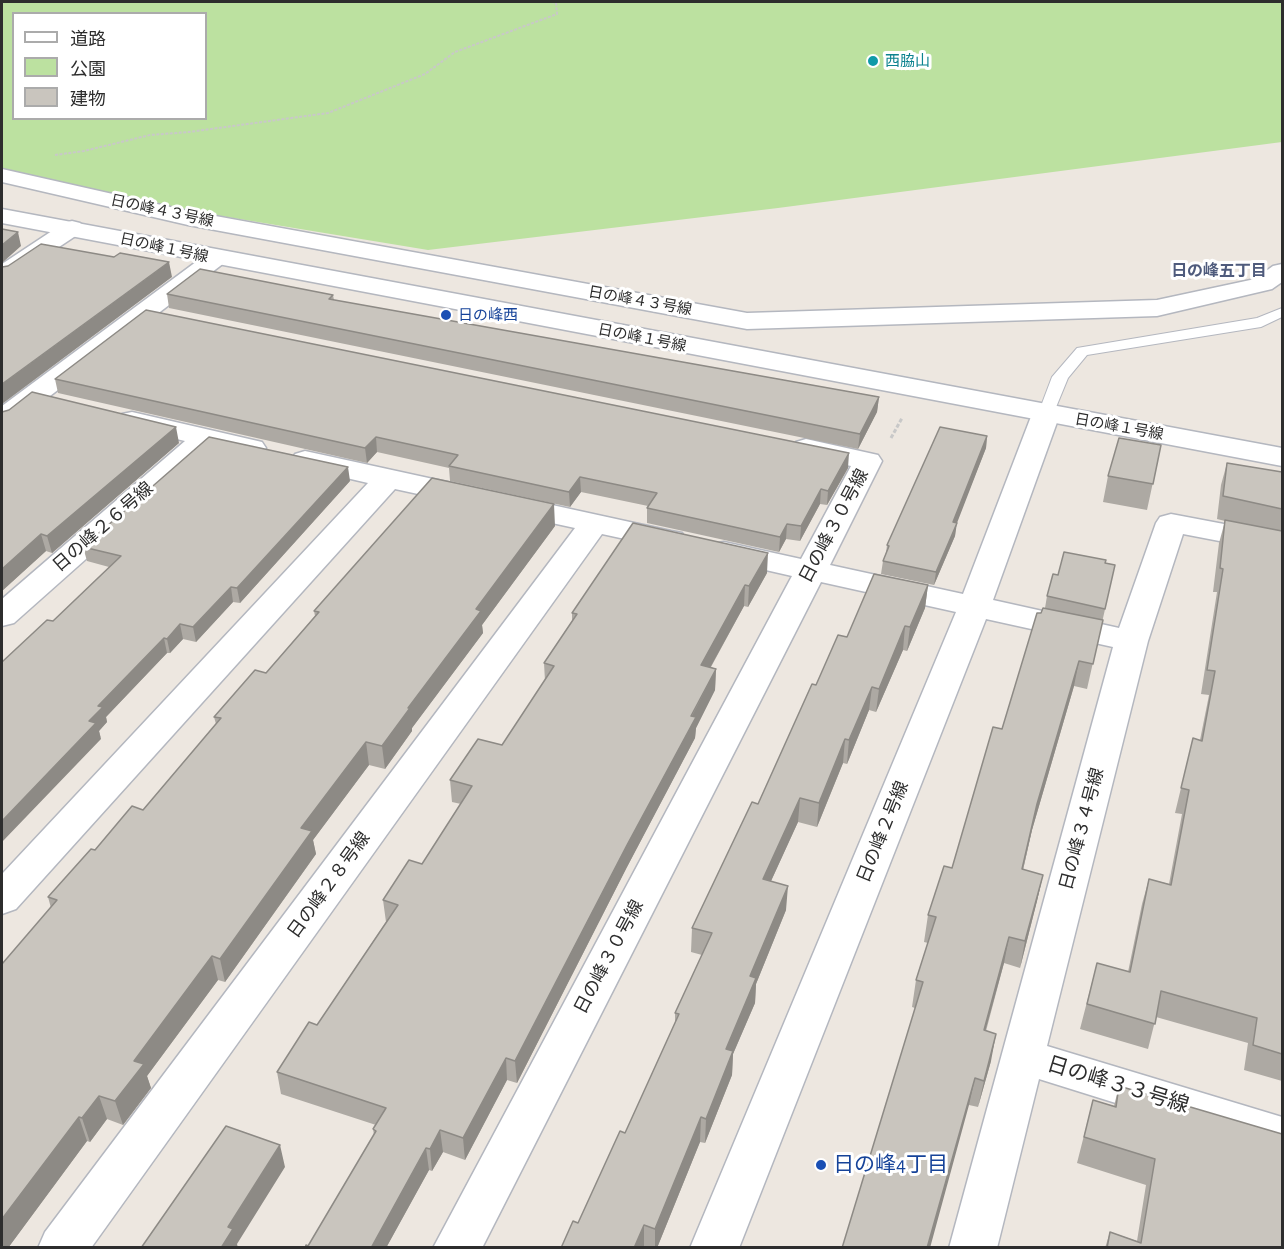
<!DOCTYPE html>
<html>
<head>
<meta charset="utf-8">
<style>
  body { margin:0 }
  #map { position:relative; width:1284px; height:1249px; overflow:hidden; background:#ede7e0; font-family:"Alegreya Sans","Noto Sans JP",sans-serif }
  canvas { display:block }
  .frame { position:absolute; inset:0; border:3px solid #2d2d2d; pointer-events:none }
  .legend { position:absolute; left:12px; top:12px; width:195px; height:108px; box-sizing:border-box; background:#fff; border:2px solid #ababab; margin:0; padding:8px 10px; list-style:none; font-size:18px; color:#2d2d2d }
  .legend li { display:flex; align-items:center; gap:12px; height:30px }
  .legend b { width:30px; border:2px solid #ababab }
</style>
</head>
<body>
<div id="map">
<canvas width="1284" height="1249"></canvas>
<div class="frame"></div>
<ul class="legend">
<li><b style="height:8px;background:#fff"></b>道路</li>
<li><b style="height:16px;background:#bce1a0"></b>公園</li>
<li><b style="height:16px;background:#c9c5be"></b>建物</li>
</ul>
</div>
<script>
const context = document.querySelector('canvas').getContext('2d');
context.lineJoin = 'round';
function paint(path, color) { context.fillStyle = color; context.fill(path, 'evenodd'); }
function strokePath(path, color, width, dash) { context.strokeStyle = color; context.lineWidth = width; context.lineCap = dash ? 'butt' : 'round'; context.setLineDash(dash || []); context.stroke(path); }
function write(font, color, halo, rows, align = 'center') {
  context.font = font + ' "Alegreya Sans","Noto Sans JP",sans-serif'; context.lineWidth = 6; context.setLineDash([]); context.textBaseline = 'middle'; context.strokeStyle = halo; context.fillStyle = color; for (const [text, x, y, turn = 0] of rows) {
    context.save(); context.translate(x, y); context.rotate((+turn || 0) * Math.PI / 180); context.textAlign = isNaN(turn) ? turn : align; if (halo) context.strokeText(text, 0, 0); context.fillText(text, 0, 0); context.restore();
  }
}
paint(new Path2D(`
  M2 2H1282V142L778 208 428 250 2 180ZM14 14H206V118H14Z`), '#bce1a0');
const lane = new Path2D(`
  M1282 308V317L1261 327 1087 355 1068 378 1052 417H1040L1038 414 1052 377 1077 348 1257 318Z`);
const street = new Path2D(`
  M2 169 188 211 747 313 1157 300 1255 279 1273 266 1282 264V282L1272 289 1157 316 747 329 188 225 2 182Z
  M72 221 80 223 84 228 80 233 11 279 2 281V264L64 223Z
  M216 251 224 253 228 258 224 263 12 425 2 427V406L208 253Z
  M1046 406 1056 408 1060 414 993 600 1119 628 1156 523 1160 517 1171 514 1282 535V553L1183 534 1148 641 1047 1046 1282 1117V1155L1039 1079 997 1248H949L1113 647 986 619 739 1248H690L956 612 821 582 482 1248H433L792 576 713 558 708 551 713 544 724 542 801 559 851 466 796 454 792 448 796 442 806 439 878 455 882 461 830 565 963 594 1032 414 1036 408Z
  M132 412 262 442 266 448 262 454 252 457 212 447 14 623 2 626V599L185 441 122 426 118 420 122 414Z
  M305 451 671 531 682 533 686 540 682 547 671 549 602 534 91 1248H38L45 1232 575 528 395 489 16 909 2 914V874L368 483 295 466 291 460 295 454Z`);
const secondary = new Path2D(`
  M2 209 1282 448V466L2 223Z`);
strokePath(lane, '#b4b7bf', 2);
strokePath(street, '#b4b7bf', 3);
strokePath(secondary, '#b4b7bf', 3);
strokePath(new Path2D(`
  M55 155 84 151 150 135 189 132 328 113 425 74 455 52 557 14 556 3 552 2`), '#c8c8c8', 2, [3, 1.5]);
strokePath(new Path2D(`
  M891 438 902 418`), '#c8c8c8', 3, [4, 2]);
paint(lane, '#fff');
paint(street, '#fff');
paint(secondary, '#fff');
paint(new Path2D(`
  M167 294 333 295 334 300 879 397 877 412 858 449 169 308Z
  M55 379 848 468 827 505 820 504 800 541 786 539 779 552 647 523V508L648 506 581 492 570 507 450 481 449 468 377 452 367 463 58 393Z
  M2 412 179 443 52 553 46 551 2 591Z
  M987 436 986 448 956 523 955 536 934 585 881 574 883 561 886 553 887 545Z
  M1161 445 1147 510 1103 502 1108 476Z
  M1227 463 1282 472V1081L1244 1070 1248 1043 1156 1017 1148 1049 1080 1029 1097 963 1128 972 1142 904 1149 879 1169 884 1182 814 1175 813 1193 738 1200 740 1209 695 1201 694 1217 592H1213L1219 543 1225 521 1217 519 1221 485Z
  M350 481 240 603 233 602 196 642 183 639 170 653H167L106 717 107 722 99 731 101 739 53 621 109 567 87 561 83 547Z
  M555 526 482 625 483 633 412 728V731L385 769 369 765 313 840 316 854 225 982 218 980 147 1076 151 1088 123 1125 107 1119 90 1142 87 1141 8 1248H2L51 908 48 897 95 850 143 810 216 724 214 717 266 673 315 616 314 611Z
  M1106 563 1115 565 1087 689 1074 686 1032 830 1023 870 1043 875 1037 901 1020 968 1004 963 986 1031 991 1061 978 1107 969 1105 915 1008 912 1007 916 980 928 943 924 942 928 915 952 868 1002 729 1041 613 1045 608 1047 596 1058 575Z
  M767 573 748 607 744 606 711 667 716 669 715 690 696 728 695 738 627 867 517 1083 507 1080 465 1160 443 1152 432 1171 429 1170 386 1248H305L308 1246 374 1135 373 1129 376 1125 281 1094 277 1072 317 1025 386 922 383 900 422 864 461 804 452 802 450 780 502 745 545 681 544 663 572 621V613Z
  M928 585 925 608 907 651 903 650 876 712 869 710 847 764 843 763 817 827 798 822 771 881 786 910 756 984 755 1003 733 1054 732 1075 705 1143 700 1142 657 1248H561L578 1223 625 1133 675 1023V1013L702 955 691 952 692 928 758 804 816 685 847 637Z
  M1119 1086 1282 1248H1105L1110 1232 1137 1241 1146 1185 1077 1163 1093 1100 1114 1106Z`), '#ada9a3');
paint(new Path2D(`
  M18 232 21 246 2 263V245Z
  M169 262 172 277 2 404V384Z
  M879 397 877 412 858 449 860 434Z
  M176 427 179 443 52 553 47 536Z
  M987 436 986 448 952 536 953 522Z
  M376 437 377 452 367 463 365 448Z
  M849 453 848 468 827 505 828 491Z
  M348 467 350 481 240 603 237 588Z
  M580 477 581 492 570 507 569 492Z
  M821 489 820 504 800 541 801 526Z
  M554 504 555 526 482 625 483 633 412 728V731L385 769 382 746 476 609Z
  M957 523 955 536 934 585 936 572Z
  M787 524 786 539 779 552 780 537Z
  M41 534 46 551 2 591V569Z
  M768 553 767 573 748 607 749 586Z
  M745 585 744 606 700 686 701 665Z
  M928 585 925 608 907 651 910 627Z
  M231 587 233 602 196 642 193 627Z
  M180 624 183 639 170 653 167 639Z
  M905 626 903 650 876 712 879 689Z
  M164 638 167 653 106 717 107 722 99 731 101 739 2 842V821L89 721 98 706Z
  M1079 661 1074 686 1032 830 1017 896 1037 804Z
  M716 669 715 690 696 728 695 738 627 867 517 1083 515 1061Z
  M872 687 869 710 847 764 849 740Z
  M845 739 843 763 817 827 819 803Z
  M366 742 369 765 313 840 316 854 225 982 220 959 301 828Z
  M800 798 798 822 761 903 763 879Z
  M1043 875 1037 901 1020 968 1025 941Z
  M788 886 786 910 756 984 755 1003 733 1054 732 1075 705 1143 706 1119 726 1049 750 976Z
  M1009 937 1004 963 978 1057 984 1030Z
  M212 956 218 980 147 1076 151 1088 123 1125 115 1101 134 1061Z
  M996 1034 991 1061 978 1107 984 1081Z
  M506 1058 507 1080 465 1160 463 1138Z
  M975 1078 969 1105 930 1248H927Z
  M99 1096 107 1119 90 1142 82 1118Z
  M79 1117 87 1141 8 1248H2V1219Z
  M701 1117 700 1142 657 1248H655V1229Z
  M440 1130 443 1152 432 1171 430 1149Z
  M280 1145 285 1167 237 1244 238 1248H221L228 1227Z
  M426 1148 429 1170 386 1248H371Z
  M644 1225V1248H634Z`), '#8d8a85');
const building = new Path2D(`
  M2 229 18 232 2 245Z
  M41 244 114 257 120 253 169 262 2 384V267L8 266Z
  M200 269 333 295 329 299 879 397 860 434 167 294Z
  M146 310 849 453 828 491 821 489 801 526 787 524 780 537 647 508 657 493 580 477 569 492 449 466 458 455 376 437 365 448 55 379Z
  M32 392 176 427 47 536 41 534 2 569V412L9 410Z
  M940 427 987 436 953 522 957 523 936 572 883 561 889 546 887 545Z
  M209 437 348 467 237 588 231 587 193 627 180 624 167 639 164 638 98 706 103 707 89 721 96 723 2 821V662L47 620 53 621 121 556 83 547Z
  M1119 438 1161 445 1153 484 1108 476Z
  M1227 463 1282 472V509L1223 496Z
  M432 478 554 504 476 609 481 611 408 708H410L382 746 366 742 301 828 312 831 220 959 212 956 134 1061 144 1064 115 1101 99 1096 82 1118 79 1117 2 1219V964L57 900 48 897 91 849 95 850 132 806 143 810 221 718 214 717 255 670 266 673 319 612 314 611Z
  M1225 520 1282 531V1054L1253 1045 1257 1018 1161 991 1155 1024 1087 1004 1097 963 1130 972 1149 879 1171 885 1189 790 1181 788 1193 738 1202 741 1215 671 1207 670 1223 569 1220 568Z
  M633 523 768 553 749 586 745 585 701 665 716 669 691 716 696 717 627 845 515 1061 506 1058 463 1138 440 1130 430 1149 426 1148 371 1248H305L306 1245 308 1246 376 1131 373 1129 386 1108 277 1072 309 1022 317 1025 398 905 383 900 409 860 422 864 472 786 450 780 478 739 502 745 554 666 544 663 577 614 572 613Z
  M1064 552 1106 560 1105 563 1115 565 1105 609 1047 596 1053 574 1058 575Z
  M874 574 928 585 910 627 905 626 879 689 872 687 849 740 845 739 819 803 800 798 763 879 788 886 750 976 756 978 726 1049 733 1051 706 1119 701 1117 655 1229 644 1225 634 1248H561L573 1221 578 1223 620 1131 625 1133 679 1014 675 1013 712 933 692 928 752 802 758 804 812 684 816 685 838 635 847 637Z
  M1043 608 1103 620 1093 664 1079 661 1037 804 1022 869 1043 875 1025 941 1009 937 984 1030 996 1034 984 1081 975 1078 927 1248H842L923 982 916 980 936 917 928 915 944 866 952 868 993 727 1002 729 1037 613H1041Z
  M1119 1086 1282 1134V1248H1107L1110 1232 1141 1243 1155 1159 1084 1137 1093 1100 1116 1107Z
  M226 1126 280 1145 228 1227 233 1229 221 1248H141Z`);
paint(building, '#c9c5be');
strokePath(building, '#8d8a85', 1.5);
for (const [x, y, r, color] of [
  [873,61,6,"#0f9aa8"],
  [446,315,6,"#1a4fb4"],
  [821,1165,6,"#1a4fb4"]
]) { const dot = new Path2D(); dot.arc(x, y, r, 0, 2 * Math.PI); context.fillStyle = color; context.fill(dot); strokePath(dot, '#fff', 2); }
write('15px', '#0d838f', '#fff', [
  ["西脇山",885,61]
], 'left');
write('15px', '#2d2d2d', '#fff', [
  ["日の峰４３号線",162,211,12],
  ["日の峰１号線",164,248,12],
  ["日の峰４３号線",640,301,10],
  ["日の峰１号線",642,338,11],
  ["日の峰１号線",1119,427,10]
]);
write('15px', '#164399', '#fff', [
  ["日の峰西",458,315]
], 'left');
write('bold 16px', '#4f5b7c', '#fff', [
  ["日の峰五丁目",1219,271]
]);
write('18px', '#2d2d2d', '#fff', [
  ["日の峰３０号線",834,526,-62],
  ["日の峰２６号線",103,527,-41],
  ["日の峰３４号線",1082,829,-75],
  ["日の峰２号線",883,832,-68],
  ["日の峰２８号線",329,885,-54],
  ["日の峰３０号線",609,957,-62]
]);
write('21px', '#2d2d2d', '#fff', [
  ["日の峰３３号線",1118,1085,17]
]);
write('21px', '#164399', '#fff', [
  ["日の峰4丁目",833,1165]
], 'left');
</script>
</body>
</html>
